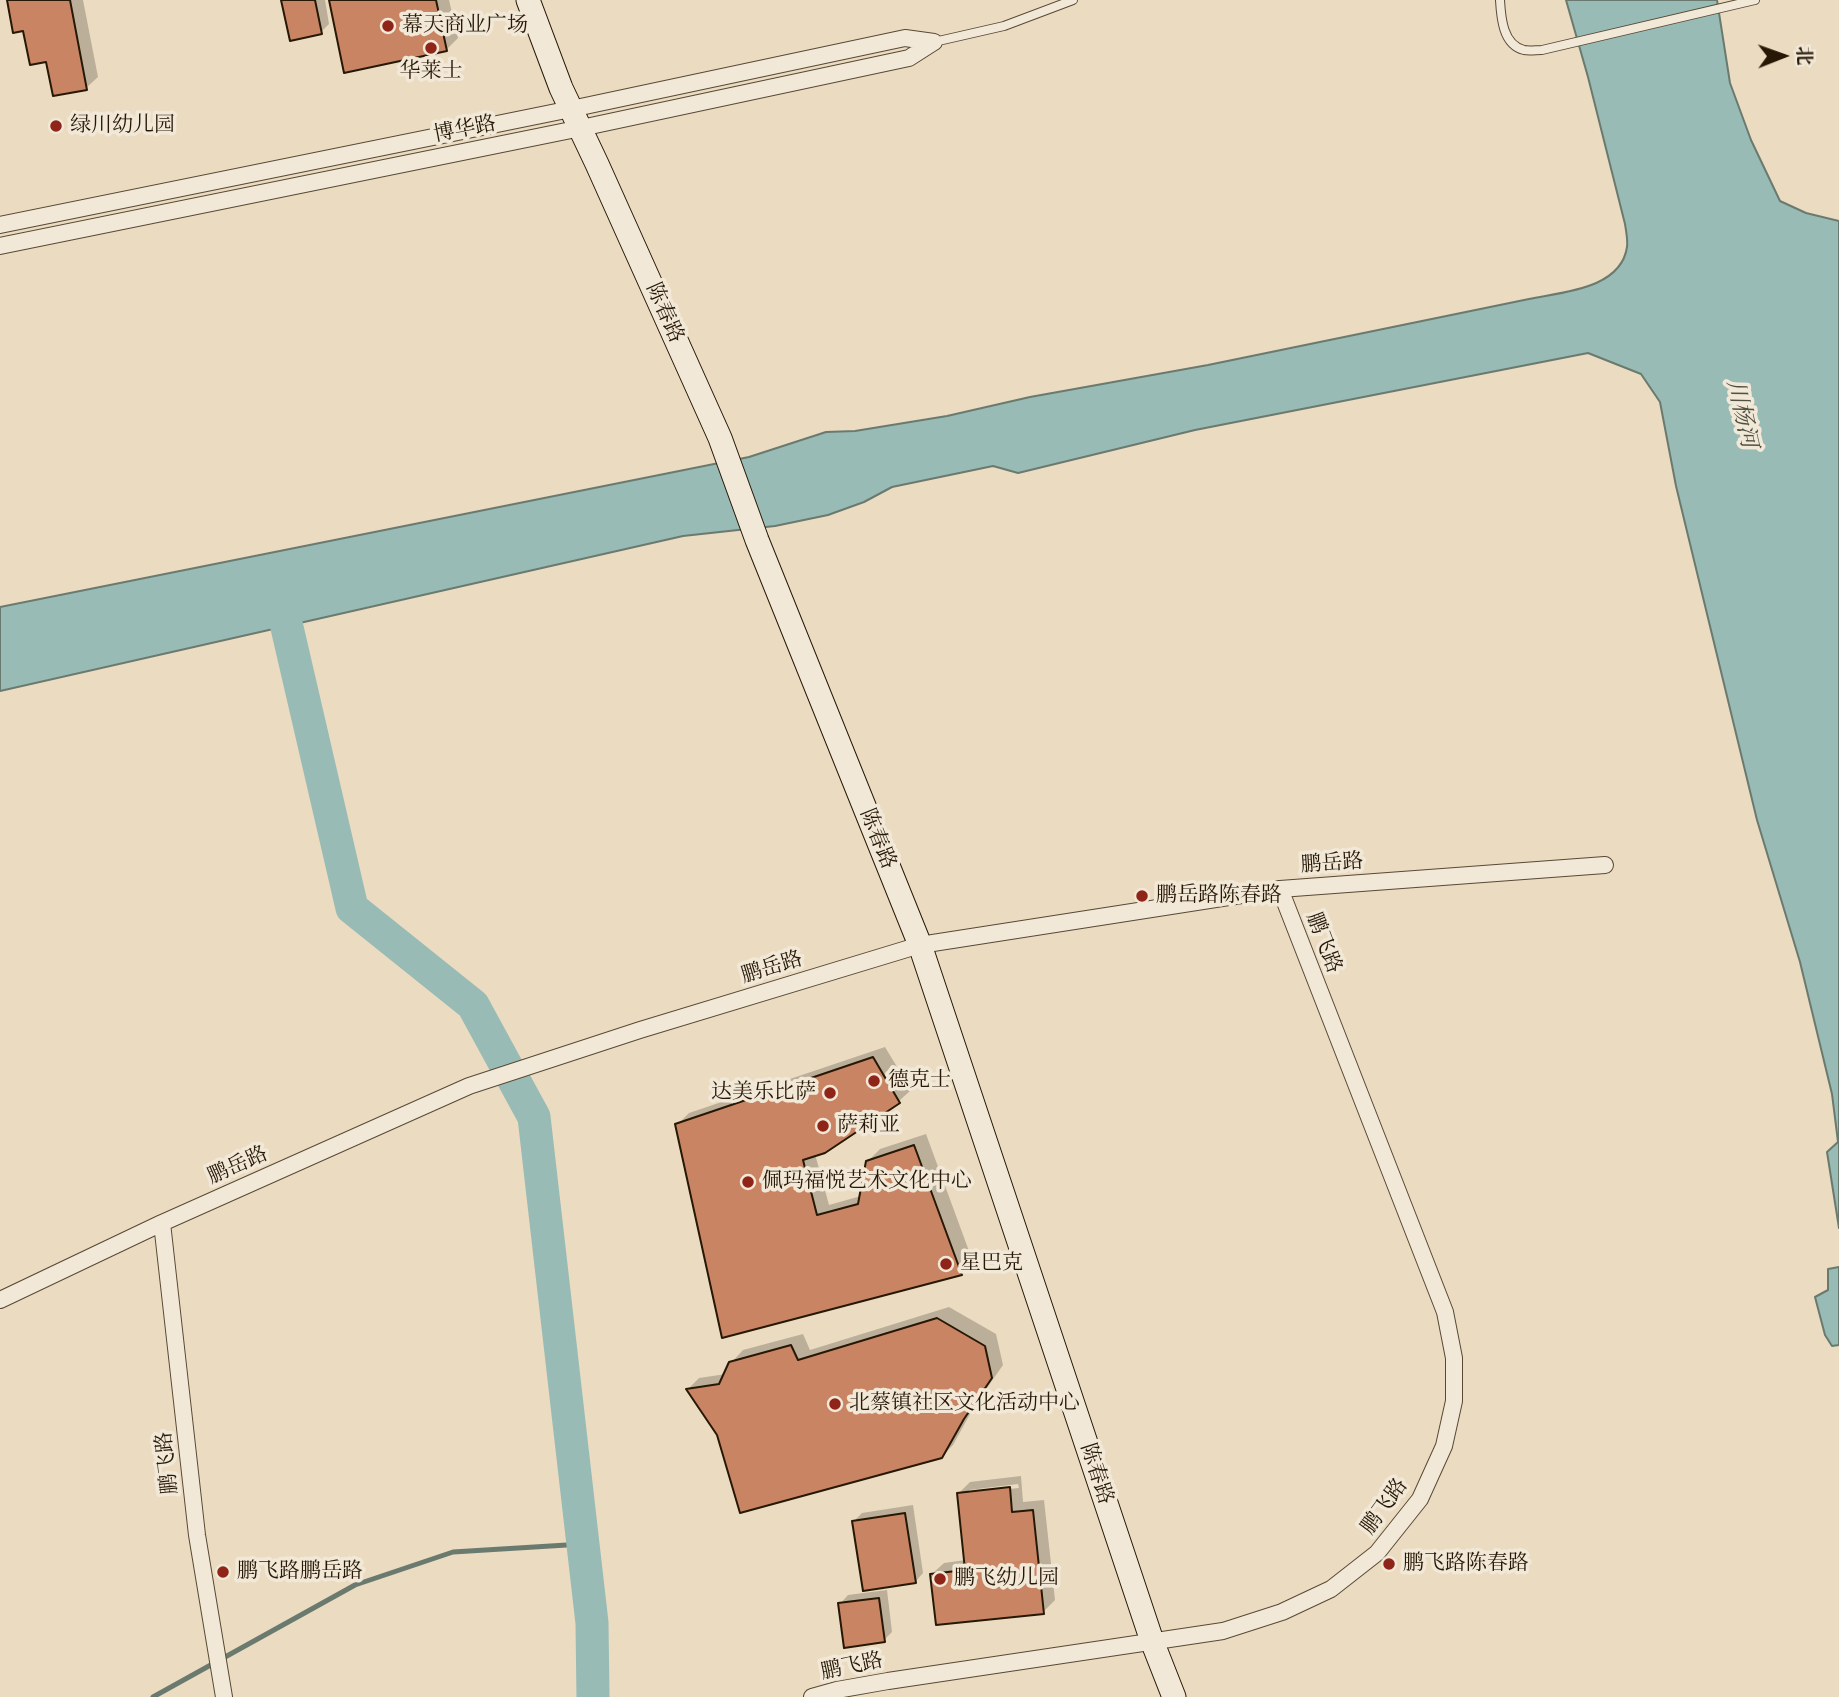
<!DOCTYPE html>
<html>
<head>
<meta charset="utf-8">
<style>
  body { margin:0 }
  #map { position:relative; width:1839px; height:1697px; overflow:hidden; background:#eadbc1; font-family:Alegreya,"Noto Serif SC",serif }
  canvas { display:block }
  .north { position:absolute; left:1748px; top:21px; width:70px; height:70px; -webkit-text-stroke:5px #f1e8d7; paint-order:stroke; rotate:89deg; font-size:19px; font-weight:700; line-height:28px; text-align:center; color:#271806 }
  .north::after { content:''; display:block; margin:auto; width:24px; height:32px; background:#271806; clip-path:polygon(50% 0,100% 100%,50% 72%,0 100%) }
</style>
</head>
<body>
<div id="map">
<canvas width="1839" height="1697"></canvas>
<div class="north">北</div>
</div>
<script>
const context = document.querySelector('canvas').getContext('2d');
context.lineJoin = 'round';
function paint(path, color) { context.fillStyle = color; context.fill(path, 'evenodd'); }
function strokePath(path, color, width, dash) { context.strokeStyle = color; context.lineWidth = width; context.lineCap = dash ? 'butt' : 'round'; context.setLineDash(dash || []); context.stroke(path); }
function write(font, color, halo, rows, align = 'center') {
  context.font = font + ' Alegreya,"Noto Serif SC",serif'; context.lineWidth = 7; context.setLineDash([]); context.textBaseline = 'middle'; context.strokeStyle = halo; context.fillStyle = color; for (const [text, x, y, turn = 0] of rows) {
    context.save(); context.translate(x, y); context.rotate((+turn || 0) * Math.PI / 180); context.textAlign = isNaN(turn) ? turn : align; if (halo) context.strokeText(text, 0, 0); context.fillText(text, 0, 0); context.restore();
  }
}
const water = new Path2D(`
  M1566 0H1717L1730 83 1751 140 1780 201 1806 213 1839 221V1228L1827 1152 1838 1142 1832 1094 1800 962 1757 820 1676 486 1660 402 1641 374 1588 353 1195 430 1018 473 993 466 892 487 864 502 828 515 775 526 683 536 0 691V607L749 457 826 432 855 431 947 416 1030 397 1208 365 1529 299C1562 292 1621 289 1627 247 1628 240 1626 231 1625 224L1588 77Z
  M1839 1267V1345L1832 1346 1825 1335 1815 1297 1828 1290V1269Z`);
paint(water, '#98bbb5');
strokePath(water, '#6b7a6f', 2);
paint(new Path2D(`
  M9 0H83L98 77 86 88 47 60 25 29Z
  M283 0H325L329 24 321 32Z
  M330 0H449L458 38 446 50Z
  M885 1047 911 1090 899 1101 824 1151 815 1154 829 1205 861 1196 868 1161 880 1149 926 1134 973 1262 962 1273 724 1336 677 1125 689 1113Z
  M949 1307 996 1334 1003 1365 975 1405 953 1445 941 1457 719 1435 688 1389 699 1378 726 1374 731 1363 743 1350 803 1334 810 1350Z
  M1021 1476 1023 1502 1044 1500 1055 1600 1043 1612 932 1574 944 1563 966 1560 959 1493 970 1482ZM1018 1484 1019 1488 969 1493V1490Z
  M913 1505 923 1573 915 1582 854 1521 862 1513Z
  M887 1590 892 1632 884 1640 840 1604 848 1595Z`), '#0003');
strokePath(new Path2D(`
  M153 1697 355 1585 453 1552 583 1544`), '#6b7a6f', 5);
strokePath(new Path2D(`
  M276 580 352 908 473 1005 534 1117 592 1623 593 1697`), '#98bbb5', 33);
const building = new Path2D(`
  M7 0H70L87 90 53 96 46 62 30 65 23 31 13 33Z
  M281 0H315L322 34 290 41Z
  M329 0H436L447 51 344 73Z
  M873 1057 900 1103 825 1153 803 1160 817 1215 858 1204 866 1161 914 1145 962 1275 722 1338 675 1124Z
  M937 1318 985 1346 992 1378 964 1419 942 1458 740 1513 717 1435 686 1389 719 1384 729 1362 791 1345 798 1360Z
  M1010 1487 1012 1512 1033 1510 1044 1614 936 1625 930 1574 965 1570 957 1493Z
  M905 1513 916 1583 863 1591 852 1521Z
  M879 1598 885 1642 844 1648 838 1603Z`);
paint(building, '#c98563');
strokePath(building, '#271806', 2);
const lane = new Path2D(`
  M1500 0C1501 18 1503 45 1524 50 1529 51 1536 50 1542 50L1755 0
  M934 42 1004 26 1073 0`);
const street = new Path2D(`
  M0 225 571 109 905 38 934 42
  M0 246 581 128 909 58 934 42
  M162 1223 197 1535 224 1697
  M0 1300 162 1223 469 1086 640 1030 920 945 1280 889 1605 865
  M812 1697 837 1690 888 1681 1223 1631 1282 1612 1331 1589 1377 1553 1420 1499 1444 1446 1454 1401V1358L1445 1312 1280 889`);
const secondary = new Path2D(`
  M528 0 561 88 597 164 720 438 757 540 920 945 1152 1641 1174 1697`);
strokePath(lane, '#584935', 10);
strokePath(street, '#584935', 18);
strokePath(secondary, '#271806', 25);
strokePath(lane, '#f1e8d7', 8);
strokePath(street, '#f1e8d7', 16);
strokePath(secondary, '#f1e8d7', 23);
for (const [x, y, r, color] of [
  [388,26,7,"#8f2418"],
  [431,48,7,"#8f2418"],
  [56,126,7,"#8f2418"],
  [1142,896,7,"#8f2418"],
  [874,1081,7,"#8f2418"],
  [830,1093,7,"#8f2418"],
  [823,1126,7,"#8f2418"],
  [748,1182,7,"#8f2418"],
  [946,1264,7,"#8f2418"],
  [835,1404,7,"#8f2418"],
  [1389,1564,7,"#8f2418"],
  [223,1572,7,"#8f2418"],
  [940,1579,7,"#8f2418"]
]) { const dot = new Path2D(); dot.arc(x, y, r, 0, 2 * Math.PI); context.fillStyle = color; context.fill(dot); strokePath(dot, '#f1e8d7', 2.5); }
write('21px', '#271806', '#f1e8d7', [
  ["幕天商业广场",402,26],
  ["华莱士",431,72,"center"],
  ["绿川幼儿园",70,126],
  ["鹏岳路陈春路",1156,896],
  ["德克士",888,1081],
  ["达美乐比萨",816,1093,"right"],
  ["萨莉亚",837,1126],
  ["佩玛福悦艺术文化中心",762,1182],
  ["星巴克",960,1264],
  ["北蔡镇社区文化活动中心",849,1404],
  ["鹏飞路陈春路",1403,1564],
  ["鹏飞路鹏岳路",237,1572],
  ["鹏飞幼儿园",954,1579]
], 'left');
write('21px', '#271806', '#f1e8d7', [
  ["博华路",465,130,-11],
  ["陈春路",664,313,66],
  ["陈春路",877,839,68],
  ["鹏岳路",1332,864,-4],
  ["鹏飞路",1323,943,69],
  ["鹏岳路",772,968,-17],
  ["鹏岳路",238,1166,-24],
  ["鹏飞路",168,1463,-96],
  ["陈春路",1096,1474,72],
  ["鹏飞路",1385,1507,-54],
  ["鹏飞路",852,1667,-12]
]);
write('italic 23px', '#4f5143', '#f1e8d7', [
  ["川杨河",1741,414,77]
]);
</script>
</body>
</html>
